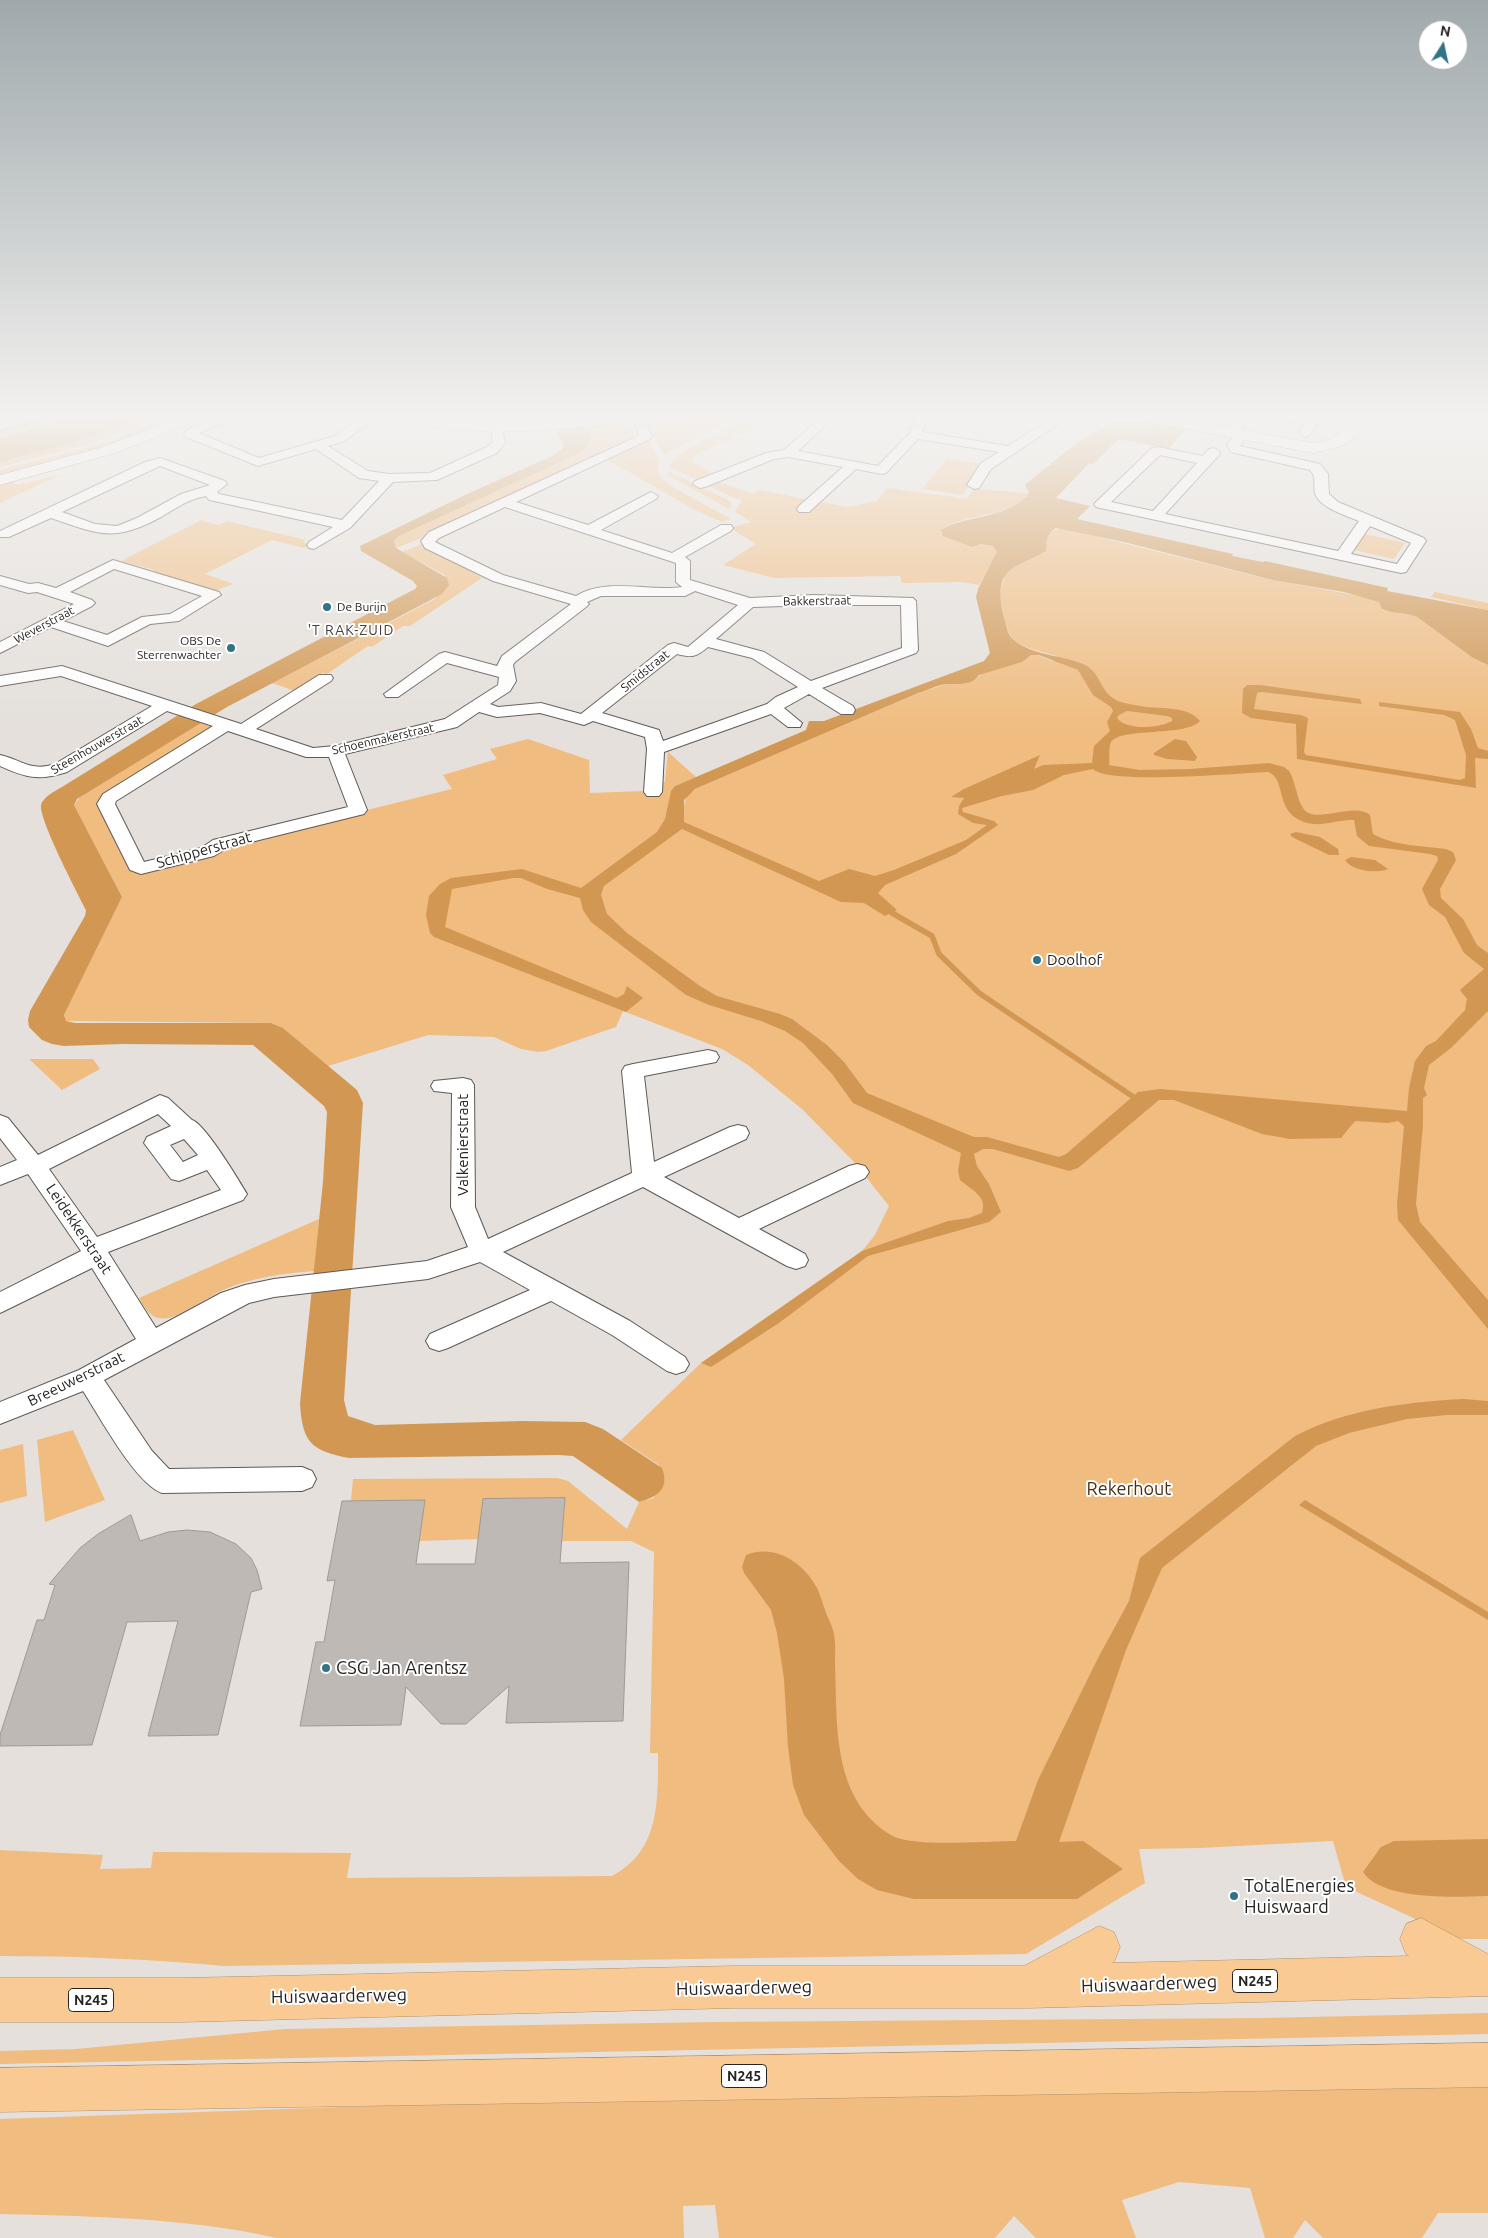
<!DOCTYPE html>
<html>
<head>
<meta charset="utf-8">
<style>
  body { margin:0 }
  #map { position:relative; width:1488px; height:2238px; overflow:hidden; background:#e5e0db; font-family:Ubuntu,sans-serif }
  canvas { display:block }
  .north { position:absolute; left:1418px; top:20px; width:50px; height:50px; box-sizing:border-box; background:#fff; border:1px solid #a8a7a7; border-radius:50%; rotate:10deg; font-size:14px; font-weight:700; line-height:20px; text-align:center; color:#262423 }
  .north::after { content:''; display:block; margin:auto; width:18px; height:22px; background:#327386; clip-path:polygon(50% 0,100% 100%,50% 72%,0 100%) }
</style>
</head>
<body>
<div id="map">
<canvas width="1488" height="2238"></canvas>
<div class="north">N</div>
</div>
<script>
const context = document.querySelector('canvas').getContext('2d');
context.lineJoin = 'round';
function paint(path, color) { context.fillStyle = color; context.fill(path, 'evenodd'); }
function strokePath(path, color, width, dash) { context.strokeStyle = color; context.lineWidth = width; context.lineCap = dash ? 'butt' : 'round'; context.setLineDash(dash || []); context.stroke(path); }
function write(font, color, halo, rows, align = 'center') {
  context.font = font + ' Ubuntu,sans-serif'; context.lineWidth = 4; context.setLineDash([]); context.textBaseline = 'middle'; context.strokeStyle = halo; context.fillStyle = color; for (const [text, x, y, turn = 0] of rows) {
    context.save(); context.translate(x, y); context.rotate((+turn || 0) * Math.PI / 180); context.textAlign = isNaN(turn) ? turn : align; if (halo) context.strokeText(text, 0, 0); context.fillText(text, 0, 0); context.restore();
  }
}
paint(new Path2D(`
  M51 416H78L0 438V429Z
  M150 416H162L96 442 0 467V462L87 439Z
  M170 416H187L102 449 0 476V470L104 443Z
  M699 416H737L664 455 650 432 648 423 652 421Z
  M620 423C629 426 633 430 635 438L427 533 419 539 396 548 393 543 399 536 584 451 589 442 584 424Z
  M740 423 755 426 698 454 691 461 712 473 699 481 669 467C678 448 720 432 740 423Z
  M647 439 660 460 658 468 660 477 674 488 731 519 722 522 693 509 608 460Z
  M947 458 982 464 963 495 922 489Z
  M668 471 728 500 732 505 729 509 669 476Z
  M60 475 0 503V483L10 481 17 485Z
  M717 481 753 494 759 490 847 507 877 501 887 488 967 499 973 489 1029 493C1013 514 987 513 963 520 956 522 948 526 941 529L940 533 971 547 981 544 993 546 997 552 994 560 1013 567 1046 551C1045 534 1049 528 1066 529L1260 577 1364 597 1379 602 1382 609C1393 614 1405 612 1417 617L1473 658 1488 665V1939H1459L1346 1887 1333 1841 1200 1848 1139 1849 1145 1883 1026 1954 224 1966C149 1959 75 1956 0 1956V1850L103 1855 100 1869 151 1868 153 1852 351 1853 347 1878 612 1876C660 1851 658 1801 658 1753H650L654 1552 631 1541H562L565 1499 478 1539 419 1541 425 1500 351 1501 353 1479 557 1478 568 1481 627 1529 639 1502 654 1498 659 1465 621 1440 701 1363 862 1251 875 1235 889 1206 855 1163 802 1109 748 1065 722 1049 623 1011 616 1027 546 1051 538 1052 521 1049 494 1037 428 1035 328 1066 283 1028 271 1023 66 1021 64 1015 122 897 74 805 80 797 200 723 215 728 104 797 136 867 452 789 443 775 497 759 490 749 528 739 589 760 590 793 644 791 661 782H665L668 752 696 777 675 786 684 807 686 796 695 789 918 693 943 685 977 678 982 673 1021 662 1031 655H1038L1052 661 1057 656C1007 642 1011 647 1000 597V590L1005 577 987 573 979 585 963 582 902 583 900 576 774 578 723 565 756 544 730 528 751 522 735 512 742 500 732 497 705 484Z
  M201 520 218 525 227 521 306 540 303 542 309 545 304 548 272 540 205 574 233 584 215 591 154 573V570L121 561Z
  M1365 534 1405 543 1394 559 1354 550Z
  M422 544 482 578 410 626H403L372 647 368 646 327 674 322 673 295 691 272 683 435 599 445 575 402 552Z
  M1435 592 1488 603V610L1431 597Z
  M29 1059H93L100 1069 62 1090Z
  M319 1219 314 1271C283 1273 251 1278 223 1290 210 1296 180 1316 168 1318 152 1321 145 1309 139 1298Z
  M73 1430 105 1500 45 1522 37 1440Z
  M23 1444 27 1496 0 1503V1450Z
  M1488 2013V2034L0 2064V2051L76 2049 285 2029 716 2022 1264 2018Z
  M1488 2082V2213H1438L1422 2238H1323L1305 2220 1293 2238H1265L1250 2188 1179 2182 1122 2200 1136 2238H1036L1014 2216 995 2238H719L715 2205 683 2206 684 2238H277C187 2218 92 2216 0 2214V2119L684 2095Z`), '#f0bc80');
paint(new Path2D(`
  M78 416H150L87 439 0 462V438Z
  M551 416H578L589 432V442L584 451 399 536 394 541 396 548 447 578 449 585 442 594 227 707 77 799 74 805 122 897 64 1015 66 1021 75 1023H271L283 1028 357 1090 363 1103 344 1400 348 1416 375 1425 522 1421 585 1422 603 1429 662 1468C670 1489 657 1497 639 1502L573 1456 559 1455 349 1458C312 1451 302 1443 300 1403L323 1182 327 1112 324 1106 253 1045 122 1044 64 1046 52 1044 42 1040 29 1027 28 1020 30 1011 85 916 86 910C77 892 39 820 41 805 43 797 55 791 62 787L196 704 415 589 417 586 413 581 361 551 360 546 465 495 554 455 564 447Z
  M1153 416H1199L1168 449 1119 439 1093 464 1089 463 1056 498 1090 506 1077 519 1233 554 1232 556 1263 562 1265 561 1388 588 1387 591 1488 610V665L1473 658 1417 617C1405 612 1393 614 1382 609L1379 602 1344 592 1273 580 1124 542 1056 528C1047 533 1046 541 1046 551 1036 557 1025 561 1014 567 991 581 1003 611 1008 632 1017 654 1063 655 1083 664 1101 672 1099 689 1113 698 1121 704 1136 705 1146 707 1163 709 1188 706 1200 721 1186 737 1121 727 1111 742 1108 748 1110 759 1109 765L1140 770 1190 769 1269 763 1284 767 1289 771C1296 782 1296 797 1303 808 1314 826 1353 801 1370 815L1373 834C1394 846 1423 846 1446 849L1453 852 1456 860 1440 889 1441 898 1463 919 1477 945 1488 953V1011L1451 1048 1429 1065 1424 1088 1427 1095 1423 1098V1125L1416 1204 1420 1222 1488 1300V1329L1398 1220 1397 1204 1404 1126 1398 1121 1388 1123 1355 1121 1341 1138 1290 1139 1262 1134 1174 1100H1159L1078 1168 1069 1171 993 1149H983L974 1154 977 1166 989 1184 1001 1212 989 1222 868 1256 779 1323 711 1367 701 1363 862 1251 948 1221 969 1218 982 1213C988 1196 971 1190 960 1180L958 1171 961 1153 853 1103 832 1074 803 1043 785 1031 761 1021 709 1005 686 995 591 922 583 910 580 898 547 889 521 878H513L452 889 445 927 617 998 624 994 627 986 643 998 626 1012 434 937 430 933 426 915 429 896 440 884 451 878 522 869 581 888 657 832 665 819 671 791 675 786 806 730 809 721H824L984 661 990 653 976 597 978 589 997 552 993 546 981 544 972 547 943 536 940 530C968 514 1008 520 1029 493L1025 485C1053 462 1079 438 1113 423 1128 416 1135 430 1153 416ZM1031 655H1039L1078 670 1093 695 1111 707 1113 711 1107 722 1110 731 1094 746 1092 763 1043 765 1034 769 1040 755 964 789 951 797 964 798 959 806 958 814 973 823 987 825 966 840 894 870 875 876 849 869 819 881 684 822V800L695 789 918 693C926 691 933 687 941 685 954 682 970 688 979 675L1022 662ZM1127 711 1167 716 1172 718V721C1160 728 1127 731 1117 718L1119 715ZM1093 769C1107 785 1241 773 1268 772 1288 780 1273 813 1307 823 1323 827 1338 819 1354 820L1357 836 1369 846 1430 854 1437 856 1438 860 1422 889 1429 905 1445 917 1464 953 1484 969 1460 990 1467 999 1465 1010 1436 1041 1426 1046 1415 1061 1409 1088 1407 1111 1160 1089 1138 1092 1066 1154 1059 1157 987 1137H974L867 1093 844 1062 827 1045 792 1019 780 1014 717 996 700 986 627 933 607 914 601 895 604 886 682 829 841 902 864 903 885 916 897 910 878 893 885 885 956 854 998 825 994 821 963 812 962 808 1002 796 1033 790 1064 775Z
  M1247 685H1260L1360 699 1362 704 1262 692 1257 693 1254 709 1301 715 1308 718 1304 752 1306 755 1460 780 1465 778 1466 755 1455 720 1444 715 1379 706V702L1460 712 1471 729 1478 748 1488 751V759L1475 758 1476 788 1297 759 1296 724 1251 718 1242 713 1243 689Z
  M1175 739 1186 741 1197 757 1195 761 1167 759 1154 755V753Z
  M1296 832 1320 837 1338 849 1339 855H1329L1292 837 1290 834Z
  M1351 857 1375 860 1388 869C1377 874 1352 871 1345 860Z
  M1464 1399 1488 1401V1415H1447L1407 1419 1349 1433 1316 1446 1162 1568 1126 1650 1059 1842 1083 1841 1123 1869 1077 1899H914L877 1890 858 1879 839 1861 804 1815 793 1785 788 1747 784 1679 777 1633 771 1610 744 1573 742 1567 746 1555C775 1543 804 1563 817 1588 821 1596 823 1605 826 1613 829 1620 833 1627 834 1635 836 1644 835 1655 835 1665 837 1714 833 1774 866 1814 874 1823 884 1832 895 1837 917 1847 990 1841 1016 1841L1038 1780 1098 1658 1129 1601 1140 1558 1295 1436C1347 1409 1406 1402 1464 1399Z
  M1305 1500 1488 1612V1620L1299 1505Z
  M1488 1839V1896C1456 1897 1382 1901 1363 1872L1381 1847 1394 1841Z`), '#d29853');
strokePath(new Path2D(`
  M892 913 932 936 939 954 979 993 1138 1100`), '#d29853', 5.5);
const building = new Path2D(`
  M565 1498 560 1563 629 1562 623 1721 506 1723 509 1686 466 1724H441L406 1687 401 1725 300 1726 316 1642H324L335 1580 327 1581 342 1501 425 1500 416 1564H475L483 1499Z
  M131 1515 140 1541 168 1532 187 1530 210 1532 236 1544 251 1558 257 1570 262 1589 251 1592 218 1735 148 1736 178 1621 127 1622 92 1745 0 1746V1735L37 1620H44L55 1585 49 1584 80 1548 98 1534Z`);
paint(building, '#beb9b5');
strokePath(building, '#9d9994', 1);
const street = new Path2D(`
  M24 416H46L44 419 0 430V422Z
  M222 416H240L199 433 259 458 335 436 363 416H378L343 442 328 446 368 471 389 474 430 473 487 447 493 442 491 428 493 425H501L505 443 497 453 437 480 393 482 350 528 314 549 309 548 307 545 309 542 333 527 214 501 209 500 206 496C189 499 176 508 161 517 114 543 98 534 51 518L9 537H0V531L145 462 160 458 225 481 227 484 217 492 219 494 342 520 379 481 359 478 316 449 258 466 186 437 184 434 189 428ZM160 466 210 485 181 494 137 518 117 526 95 524 62 512Z
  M534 416H546L547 425 545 428H537Z
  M631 416H643L652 436 650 439 516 502 588 525 651 492 658 496 656 499 601 530 672 553 721 525H731L733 528 731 531 685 557 690 561V580L750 598 814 595 913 598 916 601 918 650 916 653 822 688 853 706 855 710 853 714H841L809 694 784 708 802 723 800 727H788L771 714 664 752 662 792 659 796H647L644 792 647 749 645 737 593 721 584 725 540 713 497 717 479 712 457 727 345 754 367 810 364 814 227 848 214 856 141 874 130 870 97 804 103 794 213 726 167 711 67 772C39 781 26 778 0 766V755C22 760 31 772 55 764L152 706 61 676 0 686V676L62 666 241 724 319 675H331L333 678 331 681 256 729 313 748 335 746 445 719 498 685 499 677 447 663 398 697H386L384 694 439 654 445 652 497 666 502 656 571 604 493 581 425 548 421 541 429 532 632 439 639 435ZM505 507 676 563V582L682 587C649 592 607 577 576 596L503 575 435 542 439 538ZM695 591 738 605 688 647 674 643 668 645 581 714 541 703 498 707 490 704 510 691 516 681 513 665 515 662 586 607 589 604 587 602 601 596H685ZM814 605H901L902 648 811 681 764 652 716 639 753 607ZM708 647 752 658 798 687 776 697 767 704 663 741 659 730 602 713 677 654C692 658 696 657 708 647ZM228 731 306 757H329L348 807 213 840 201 848 144 862 115 804 116 801Z
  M816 416H828L829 422 798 451 878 466 909 434 917 416H929L922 432 1008 446 1055 416H1070L991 469 979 488 974 489 967 485 981 463 999 452 918 439 886 473 881 474 856 469 809 512H799L797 509 799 506 843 467 788 457 774 459 705 487 700 488 693 484 695 481 766 453 784 450 817 421Z
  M1239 416H1252L1237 433H1244L1246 436 1240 446 1320 464 1328 474 1329 494 1338 502 1424 538 1426 541 1406 572 1401 573 1096 507 1094 504 1152 448 1157 447 1203 456 1209 449 1214 448 1220 452 1219 455 1165 514 1338 551 1359 521C1347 516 1318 507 1315 493 1313 484 1317 477 1310 470L1231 452 1227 445 1234 436H1226L1224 433ZM1160 455 1197 463 1153 511 1111 502ZM1370 526 1411 543 1397 564 1351 554Z
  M1272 416H1297L1316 420 1318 423 1309 436 1305 437 1299 433 1304 425 1274 419Z
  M113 560 219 592 221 595 179 621 150 624 108 646 51 627 0 653V642L74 604 37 592 28 593 0 585V576L29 584 38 583 56 588ZM114 569 202 596 170 614 142 617 107 635 63 621 92 606 95 603 92 600 70 592Z
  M708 1050 716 1052 719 1057 716 1062 644 1076 654 1162 730 1127 738 1125 746 1127 749 1133 746 1139 664 1177 739 1218 849 1166 857 1164 865 1166 869 1172 865 1178 759 1229 805 1254 808 1260 805 1266 796 1269 787 1266 643 1187 503 1252 630 1321 685 1357 689 1364 685 1371 676 1374 667 1371 612 1335 551 1301 448 1348 439 1351 430 1348 426 1341 430 1334 530 1290 480 1262 428 1279 274 1297 249 1303 104 1380 152 1451 169 1469 302 1467 312 1471 316 1479 312 1487 302 1491 162 1493C135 1483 100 1417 83 1391L0 1424V1402L79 1370 136 1339 92 1268 0 1313V1292L81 1251 28 1174 0 1185V1167L17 1160 0 1138V1115L8 1118 38 1155 160 1095 168 1098 192 1120C205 1124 238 1179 247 1194L243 1200 108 1252 156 1328 221 1293 245 1285 274 1279 427 1261 468 1247 451 1207 452 1093 434 1091 431 1086 434 1081 463 1078 471 1080 474 1085 475 1207 488 1239 632 1173 622 1071 625 1066 633 1064ZM158 1114 171 1126 147 1137 144 1143 171 1179 179 1181 207 1170 221 1190 97 1237 49 1169ZM184 1139 198 1155 183 1162 170 1145Z`);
const secondary = new Path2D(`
  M182 416H203L201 419 115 453 0 485V475L103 447Z
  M392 416H422L490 423 551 421 600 416H650L643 421C559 430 476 440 394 419Z
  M1138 416H1170L1313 443C1333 442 1343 432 1355 416H1370L1353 438 1342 446 1313 453 1145 421Z`);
const highway = new Path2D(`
  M1421 1918 1488 1954V1996L1028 2008H734L182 2022H0V1978H182L734 1966H1024L1099 1926 1114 1932 1120 1947 1114 1962 1111 1963 1409 1956 1406 1954 1400 1939 1406 1924Z
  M1488 2043V2087L0 2112V2068Z`);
strokePath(street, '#5d5955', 2);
strokePath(secondary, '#5d5955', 1);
strokePath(highway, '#b0906c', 1);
paint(street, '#fff');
paint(secondary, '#fff');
paint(highway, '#faca94');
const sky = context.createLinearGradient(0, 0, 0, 730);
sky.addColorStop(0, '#9fa9ac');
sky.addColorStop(0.57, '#f3f1ef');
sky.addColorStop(1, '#f3f1ef00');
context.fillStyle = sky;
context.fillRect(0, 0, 1488, 730);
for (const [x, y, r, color] of [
  [327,607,5,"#327386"],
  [231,648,5,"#327386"],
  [1037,960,5,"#327386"],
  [326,1668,5,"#327386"],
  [1234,1896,5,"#327386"]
]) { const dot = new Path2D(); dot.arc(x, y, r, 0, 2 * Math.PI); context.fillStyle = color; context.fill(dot); strokePath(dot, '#fff', 2); }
write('12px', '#262423', '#fff', [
  ["Bakkerstraat",817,601,-1],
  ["Weverstraat",44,625,-28],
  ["Smidstraat",645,671,-39],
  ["Schoenmakerstraat",383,739,-13],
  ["Steenhouwerstraat",97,745,-30]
]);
write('12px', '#262423', '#fff', [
  ["De Burijn",337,607],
  ["OBS De",221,641,"right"],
  ["Sterrenwachter",221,655,"right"]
], 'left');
context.letterSpacing = '1px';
write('14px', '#45413d', '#fff', [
  ["'T RAK-ZUID",351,630]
]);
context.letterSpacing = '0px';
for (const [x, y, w] of [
  [1255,1981,45],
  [91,2000,45],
  [744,2076,45]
]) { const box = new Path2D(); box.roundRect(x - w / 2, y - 11.5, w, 23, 4); context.fillStyle = '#fff'; context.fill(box); strokePath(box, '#262423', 1); }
write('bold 14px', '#262423', null, [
  ["N245",1255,1981],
  ["N245",91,2000],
  ["N245",744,2076]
]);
write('15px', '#262423', '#fff', [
  ["Schipperstraat",204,850,-16],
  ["Valkenierstraat",463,1145,-90],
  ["Leidekkerstraat",79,1229,56],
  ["Breeuwerstraat",76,1379,-26]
]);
write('15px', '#262423', '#fff', [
  ["Doolhof",1047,960]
], 'left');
write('18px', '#493113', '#fff', [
  ["Rekerhout",1129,1489]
]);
write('18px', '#262423', '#fff', [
  ["CSG Jan Arentsz",336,1668],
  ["TotalEnergies",1244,1886],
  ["Huiswaard",1244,1907]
], 'left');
write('18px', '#262423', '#fff', [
  ["Huiswaarderweg",1149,1984,-2],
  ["Huiswaarderweg",744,1988,-1],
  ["Huiswaarderweg",339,1996,-1]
]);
</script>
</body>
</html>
